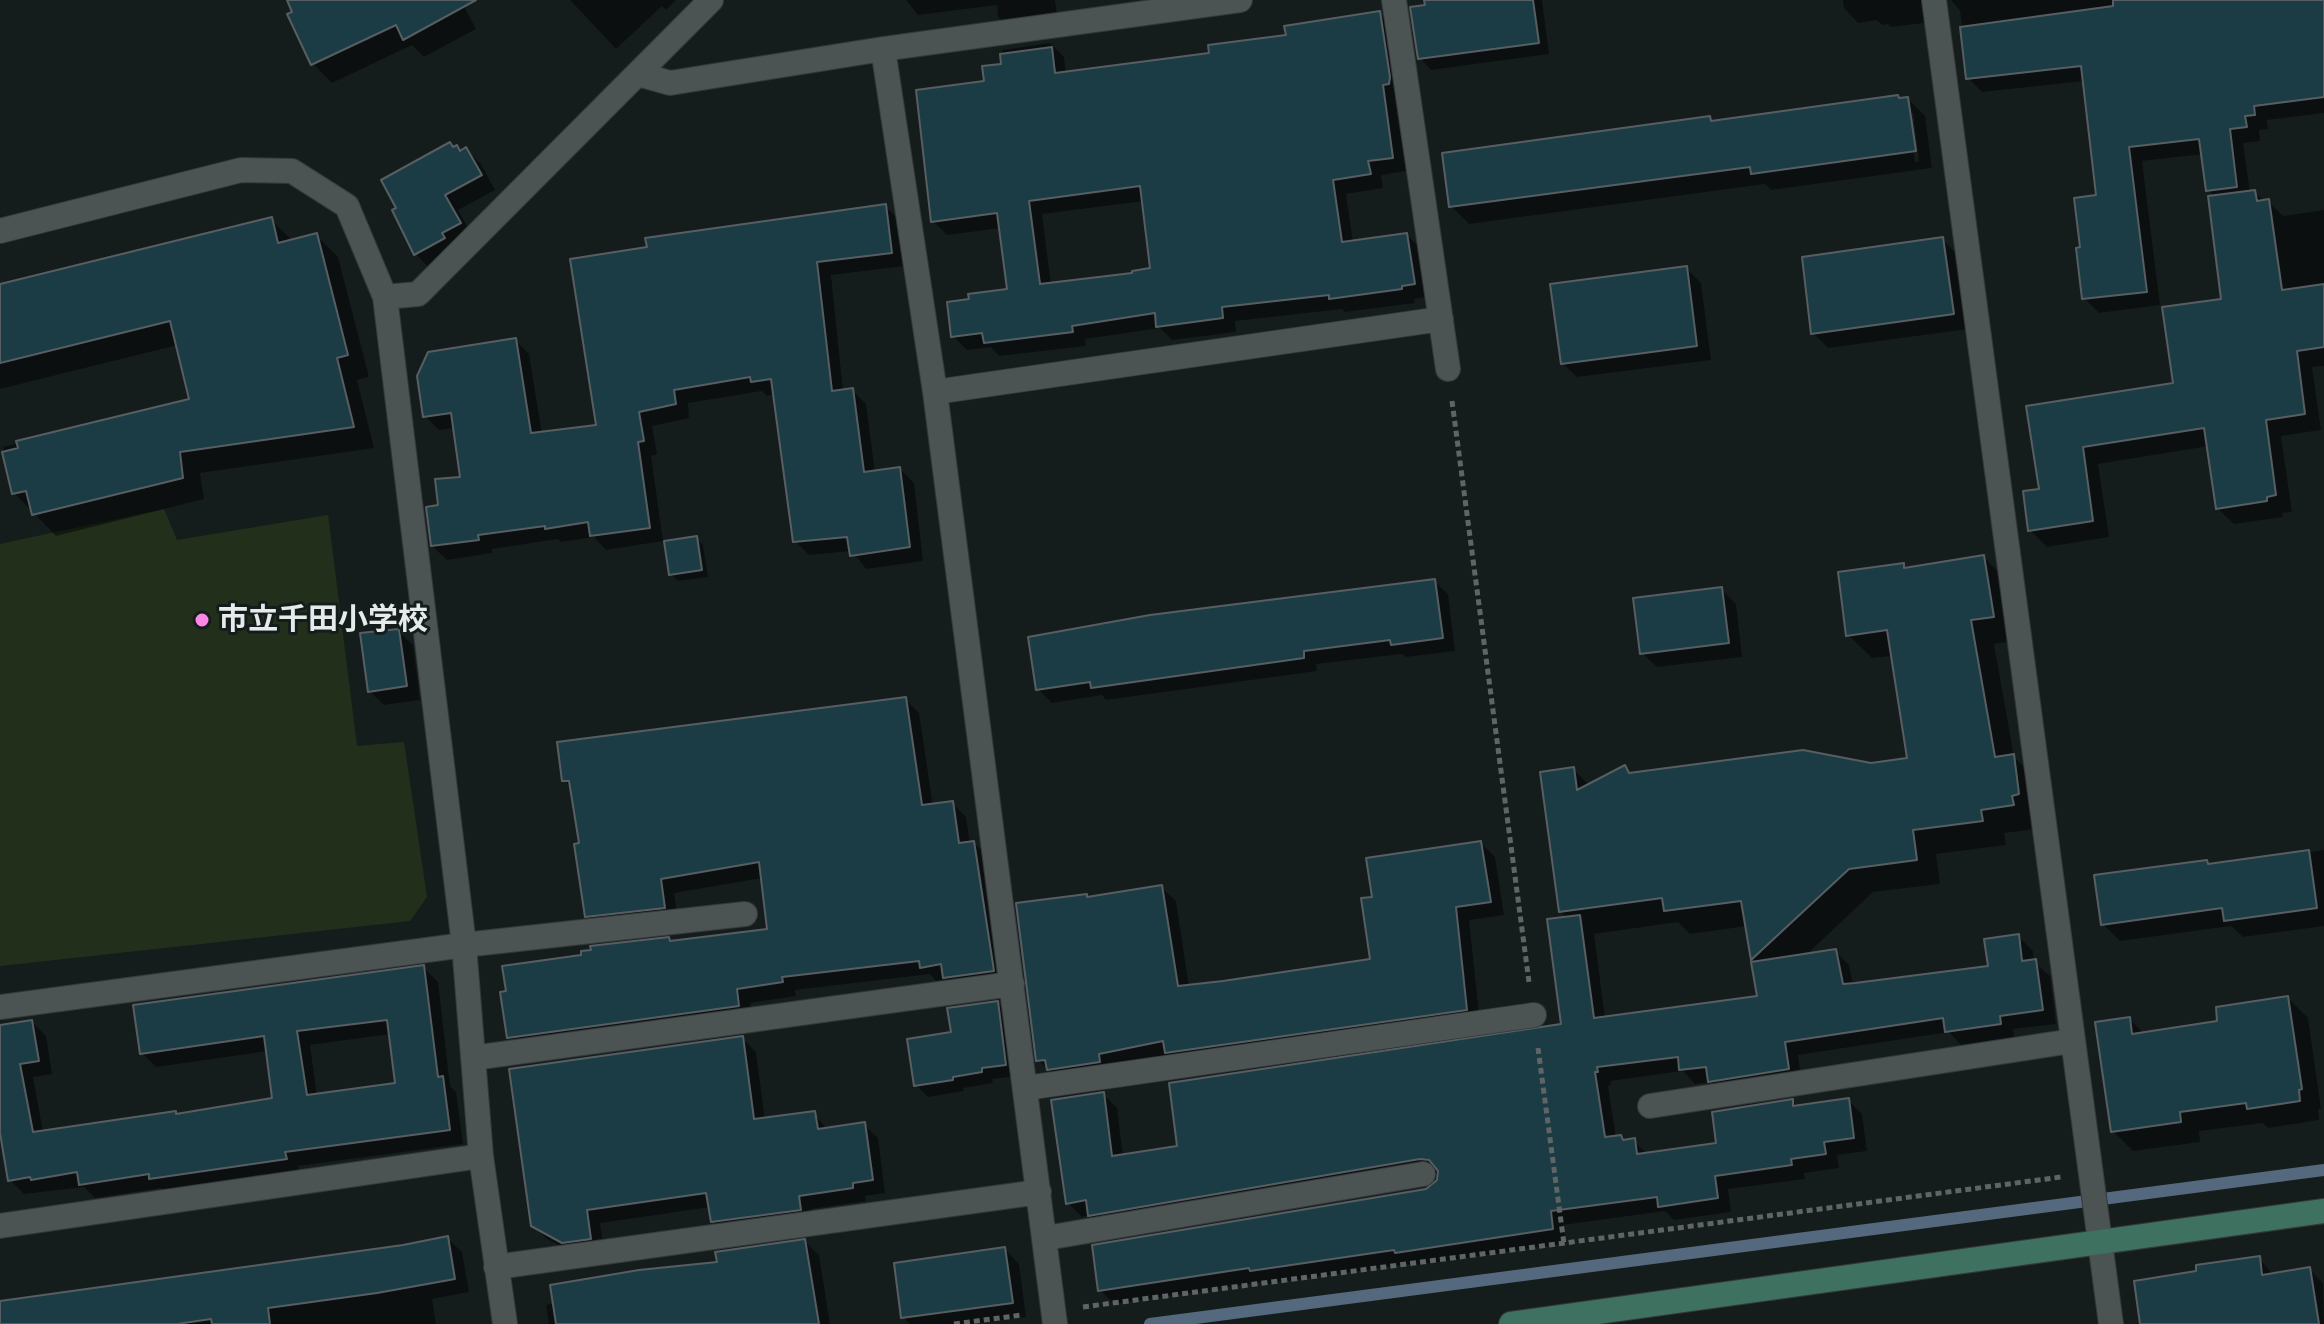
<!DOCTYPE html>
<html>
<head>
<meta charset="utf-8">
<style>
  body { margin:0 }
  canvas { display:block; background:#151d1c }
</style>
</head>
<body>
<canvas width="2324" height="1324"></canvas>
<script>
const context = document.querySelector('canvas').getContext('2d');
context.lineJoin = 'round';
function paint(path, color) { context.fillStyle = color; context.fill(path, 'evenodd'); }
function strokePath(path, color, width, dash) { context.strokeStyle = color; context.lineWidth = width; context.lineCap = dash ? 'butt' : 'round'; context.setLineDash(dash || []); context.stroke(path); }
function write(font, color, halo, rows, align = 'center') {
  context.font = font + ' "PT Sans Narrow","Noto Sans JP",sans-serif'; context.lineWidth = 6; context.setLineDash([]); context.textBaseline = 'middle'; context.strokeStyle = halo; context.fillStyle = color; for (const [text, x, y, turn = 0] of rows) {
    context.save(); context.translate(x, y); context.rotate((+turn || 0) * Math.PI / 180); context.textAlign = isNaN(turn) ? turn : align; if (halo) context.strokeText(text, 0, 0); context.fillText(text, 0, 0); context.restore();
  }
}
paint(new Path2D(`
  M164 509 177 540 328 515 357 746 404 742 427 897 410 921 0 966V544Z`), '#22301b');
paint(new Path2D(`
  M289 0H461L476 29 424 57 412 45 332 83 313 64Z
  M570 0H676L666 10 662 6 616 49Z
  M906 0H1055L1058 22 1010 29 998 17 997 5 918 15Z
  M1425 0H1542L1549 54 1431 70 1420 58Z
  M1843 0H2324V113L2267 120 2268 129 2259 130 2260 141 2243 143 2250 192H2254L2265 202 2268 201 2283 216 2324 210V366L2312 367 2321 430 2281 436 2292 512 2282 513 2283 517 2234 524 2217 508 2209 446 2098 464 2109 537 2047 547 2030 530 2041 490 2028 408 2175 385 2224 300 2215 197 2208 190 2203 154 2142 161 2160 305 2099 313 2084 298 2082 249 2098 197 2085 81 1982 92 1968 78 1960 11 1951 0 1939 2 1933 22 1891 27 1888 24 1882 25 1877 20 1858 23 1844 8Z
  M1380 14 1394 28 1403 97 1395 98 1406 171 1381 175 1383 188 1346 194 1353 242 1407 235 1421 249 1428 297 1414 299 1415 303 1345 312 1342 309 1235 321 1236 332 1172 340 1160 328 1085 339 1086 346 999 356 991 347 967 350 953 336 1009 291 1001 228 947 235 933 221 986 83 1004 66 1002 50 1050 43 1064 57 1066 74 1211 55ZM1144 201 1152 270 1134 275 1051 285 1042 214Z
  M1908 99 1925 116 1932 168 1771 190 1765 184 1469 224 1451 206 1710 118 1714 122ZM1909 113H1913L1919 161 1915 162Z
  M457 148 461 152 466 150 481 164 495 190 458 210 474 238 430 269 416 254 394 211Z
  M885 206 899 220 905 266 831 275 843 391 852 390 866 404 875 472 900 469 914 483 923 561 866 569 852 551 809 555 795 541 775 394 767 396 762 391 688 403 689 418 652 426 657 454 651 456 663 541 606 550 594 537 561 542 558 539 492 549V553L447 560 432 546 440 507 462 478 455 428 439 430 425 416 515 340 529 354 542 434 599 426Z
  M271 220 293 241 316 235 338 257 369 377 357 380 374 448 200 473 204 499 56 536 14 493 3 447 191 400 178 345 0 389V287Z
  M1943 240 1957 254 1968 329 1828 348 1813 333Z
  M1686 268 1701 283 1711 360 1577 377 1562 363Z
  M696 538 703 545 708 577 678 581 671 574Z
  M1984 557 2007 581 2017 640 1994 644 2014 757 2037 780 2036 829 2004 833 2006 845 1936 854 1940 884 1873 892 1805 956 1835 951 1849 965 1853 985 1991 968 2019 937 2033 951 2034 962 2050 976 2056 1024 2013 1029 2014 1037 1961 1045 1949 1032 1798 1055 1802 1083 1724 1095 1710 1082 1695 1084 1683 1071 1610 1081 1611 1085 1608 1086 1616 1138 1621 1137 1626 1142 1634 1141 1648 1155 1719 1145 1792 1101 1798 1107 1848 1100 1862 1114 1867 1151 1837 1155 1839 1168 1804 1173 1805 1179 1728 1189 1731 1212 1674 1220 1665 1211 1563 1225 1566 1243 1411 1266 1408 1264 1266 1284 1264 1282 1114 1304 1100 1290 1426 1191 1439 1181V1173L1104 1229 1090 1215 1082 1217 1068 1203 1103 1094 1117 1108 1123 1157 1179 1148 1564 1026 1568 919 1561 912 1573 769 1590 786 1624 767 1632 775 1871 765 1910 759 1893 656 1872 658 1848 635 1903 566 1907 569ZM1678 922 1690 934 1747 926 1753 959 1757 963 1759 998 1605 1018 1594 934Z
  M1434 581 1448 594 1455 651 1406 657 1402 654 1316 664 1317 671 1106 700 1102 695 1052 703 1038 689Z
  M1721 589 1736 604 1742 657 1657 667 1642 653Z
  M398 631 413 645 420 700 384 705 369 691Z
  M905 699 919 713 933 806 952 803 966 817 970 844 974 843 988 857 1007 985 959 991 946 979 936 981 930 974 795 990 796 996 750 1003 752 1020 523 1051 509 1037 672 943 769 930 763 878 674 893 678 921 601 930 587 916 572 789 564 780Z
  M1481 843 1495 857 1504 915 1469 920 1480 1023 1052 1074 1038 1060 1088 898 1161 887 1176 901 1189 987 1372 961 1375 899Z
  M2324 850V926L2243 937 2231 926 2120 941 2103 924 2206 862 2210 866Z
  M424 968 438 982 450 1086 456 1092 463 1144 298 1166 299 1172 165 1192 161 1188 95 1198 84 1187 24 1194 10 1180 0 1125V1027L32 1022 46 1036 52 1074 33 1077 43 1132 175 1113 178 1116 274 1100 268 1051 156 1067 142 1053ZM391 1034 397 1084 317 1096 310 1045Z
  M2288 998 2308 1018 2321 1109H2318L2319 1120 2268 1128 2263 1123 2199 1131 2200 1142 2133 1151 2113 1131 2129 1019 2145 1034 2219 1023Z
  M998 1003 1009 1015 1017 1076 992 1079 993 1083 963 1088 964 1091 928 1097 916 1085 953 1034Z
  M742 1038 756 1052 765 1120 814 1114 828 1130 864 1125 878 1138 885 1193 865 1196 866 1201 811 1209 813 1223 726 1235 713 1221 711 1207 600 1223 604 1252 577 1255 547 1239 533 1225Z
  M447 1238 462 1252 469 1292 432 1299 436 1324H32Z
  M805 1242 819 1255 830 1324H549L546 1305Z
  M1005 1249 1019 1264 1026 1317 975 1324H910L903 1317Z
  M2259 1258 2273 1275 2310 1270 2323 1283 2324 1324H2143L2198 1273Z`), '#0007');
strokePath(new Path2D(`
  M1150 1324 2324 1170`), '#55697e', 12);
const building = new Path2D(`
  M287 0H476L403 40 396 25 311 65 287 14 292 12Z
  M1424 0H1533L1539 43 1418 59 1410 7 1425 5Z
  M2113 0H2324V97L2254 106 2255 115 2245 116 2247 127 2230 129 2237 187 2206 191 2199 139 2129 147 2147 292 2082 299 2076 248 2080 247 2074 198 2096 195 2081 66 1966 79 1960 27 2113 6Z
  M1380 11 1390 77 1389 84 1383 85 1393 158 1368 161 1371 174 1333 180 1342 242 1407 233 1415 284 1402 286V289L1329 299V295L1222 307 1223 318 1156 327 1155 313 1072 326 1073 332 984 343 982 333 951 337 947 302 969 299 968 294 1007 289 997 213 931 222 916 90 984 81 982 66 1001 64 1000 54 1052 47 1055 73 1209 53 1208 45 1286 35 1284 26ZM1140 186 1150 268 1132 271V273L1040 284 1029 201Z
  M1898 95 1899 98 1908 97 1916 151 1751 174 1750 167 1449 207 1442 153 1710 116 1711 121Z
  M450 142 453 147 457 145 460 151 466 147 482 175 445 195 461 223 442 233 445 238 414 255 392 210 396 208 381 180Z
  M2255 190 2257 201 2269 199 2282 290 2324 284V347L2297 351 2305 414 2266 420 2276 495 2267 497V501L2216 509 2204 428 2083 447 2093 521 2028 531 2023 491 2039 489 2026 406 2173 383 2162 307 2221 299 2208 196Z
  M886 204 892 253 817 262 832 391 853 388 864 472 900 467 910 547 850 556 847 537 793 542 771 379 751 382 750 377 674 390 676 404 639 412 644 441 638 442 650 528 590 536 588 522 545 529V526L478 535 479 540 431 546 426 507 438 505 435 479 460 477 451 413 423 417 417 376 428 352 516 338 531 433 596 425 570 259 647 247 645 238Z
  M272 217 278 243 317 233 348 355 337 358 354 427 180 452 183 478 32 515 26 491 12 494 2 452 18 448 16 441 189 399 170 321 0 363V284Z
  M1943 237 1954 314 1811 334 1802 257Z
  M1687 266 1697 346 1561 364 1550 284Z
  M697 536 702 570 669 575 664 541Z
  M1984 555 1994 617 1971 620 1995 757 2014 754 2019 794 2012 796 2014 805 1981 810 1983 821 1913 830 1917 860 1849 869 1751 960 1741 901 1664 911 1662 898 1559 912 1540 772 1574 767 1577 790 1625 765 1629 773 1803 750 1871 763 1907 758 1887 630 1846 636 1838 572 1904 563V568Z
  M1435 579 1443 638 1391 645 1390 640 1304 651V658L1091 688 1090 682 1036 690 1028 637 1150 615Z
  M1722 587 1729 643 1640 654 1633 598Z
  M399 629 407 686 368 692 360 633Z
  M906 697 922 805 953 801 959 843 974 841 994 971 943 978 941 964 920 968 919 961 782 977 783 982 737 989 739 1006 507 1038 500 992 506 991 502 966 581 955V951L591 950 590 946 669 937 670 941 767 929 759 862 661 879 665 908 585 917 574 844 579 843 569 781H562L557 742Z
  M1481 841 1491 902 1456 907 1467 1010 1165 1053 1163 1041 1099 1054 1100 1062 1047 1070 1045 1060 1036 1061 1016 903 1087 894V897L1162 885 1178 986 1223 981 1370 959 1361 898 1372 897 1366 858Z
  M2309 850 2317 908 2224 921 2222 908 2101 925 2094 875 2207 860 2208 864Z
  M1580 915 1594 1018 1757 996 1751 962 1836 949 1843 984 1855 983 1988 966 1984 939 2019 934 2022 961 2036 959 2043 1010 2000 1016 2001 1024 1945 1032 1943 1018 1785 1042 1789 1069 1708 1082 1706 1067 1679 1070 1678 1057 1597 1067 1598 1072H1595L1605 1137 1621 1135 1623 1140 1635 1138 1637 1154 1716 1143 1712 1112 1793 1099V1106L1849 1098 1854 1138 1824 1142 1826 1154 1791 1159 1792 1165 1715 1176 1718 1198 1658 1207 1657 1197 1551 1211 1553 1229 1395 1253 1394 1250 1250 1271 1249 1268 1098 1291 1092 1245 1426 1189 1437 1180 1438 1171 1429 1160 1420 1159 1088 1216 1086 1200 1066 1204 1051 1100 1104 1092 1112 1156 1177 1146 1169 1083 1561 1024 1547 919Z
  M424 965 438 1077 443 1076 450 1130 285 1152 287 1159 149 1179V1174L79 1185 77 1172 31 1180 30 1177 8 1181 0 1133V1025L32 1020 39 1061 20 1064 33 1132 176 1111V1114L272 1098 264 1036 140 1054 133 1005ZM387 1020 395 1083 307 1095 297 1031Z
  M2288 996 2302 1089 2299 1090 2300 1101 2247 1109 2246 1103 2180 1112 2181 1122 2111 1132 2095 1022 2130 1017 2132 1034 2217 1021 2216 1007Z
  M998 1001 1006 1065 982 1068V1072L953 1077V1080L914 1086 907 1039 951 1032 947 1008Z
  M743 1036 754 1119 815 1111 818 1129 865 1122 873 1180 853 1183V1188L799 1196 801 1210 711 1222 706 1193 587 1210 591 1239 562 1243 531 1226 509 1069Z
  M448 1236 455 1279 377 1293 268 1308 270 1324H212L211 1319 177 1324H0V1301L403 1245Z
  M805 1239 819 1324H556L550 1285 639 1270 717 1262 715 1252Z
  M1005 1247 1013 1303 901 1318 894 1263Z
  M2260 1256 2262 1275 2310 1267 2319 1324H2140L2134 1281 2196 1271V1265Z`);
paint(building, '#1b3b45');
strokePath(building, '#575e61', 2);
const street = new Path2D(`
  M1394 0 1448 369
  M1934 0 2111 1324
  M883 49 935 392 1055 1324
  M638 74 670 83 883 49 1240 0
  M0 231 241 170 292 171 347 206 385 297 418 294 711 0
  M385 297 464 945 481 1156 505 1324
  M935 392 1441 319
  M0 1007 464 945 745 914
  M473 1058 1012 984
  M1026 1088 1534 1015
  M1650 1106 2072 1041
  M0 1226 481 1156
  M1046 1238 1423 1174
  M496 1267 1039 1192`);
const secondary = new Path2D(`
  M1511 1324 2324 1211`);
strokePath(street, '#353939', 26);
strokePath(secondary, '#353939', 26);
strokePath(new Path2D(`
  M1452 401 1529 982
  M1538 1048 1564 1244
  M1083 1307 2061 1177
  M954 1324 1022 1315`), '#5e6564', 5, [6, 4]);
strokePath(street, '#4b5353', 24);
strokePath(secondary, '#3f7161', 24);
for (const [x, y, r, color] of [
  [202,620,8,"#fa87e6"]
]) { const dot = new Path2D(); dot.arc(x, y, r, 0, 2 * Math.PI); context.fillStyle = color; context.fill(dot); strokePath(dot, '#151d1c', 3); }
write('bold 30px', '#e5eaea', '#151d1c', [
  ["市立千田小学校",218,620]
], 'left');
</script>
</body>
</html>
